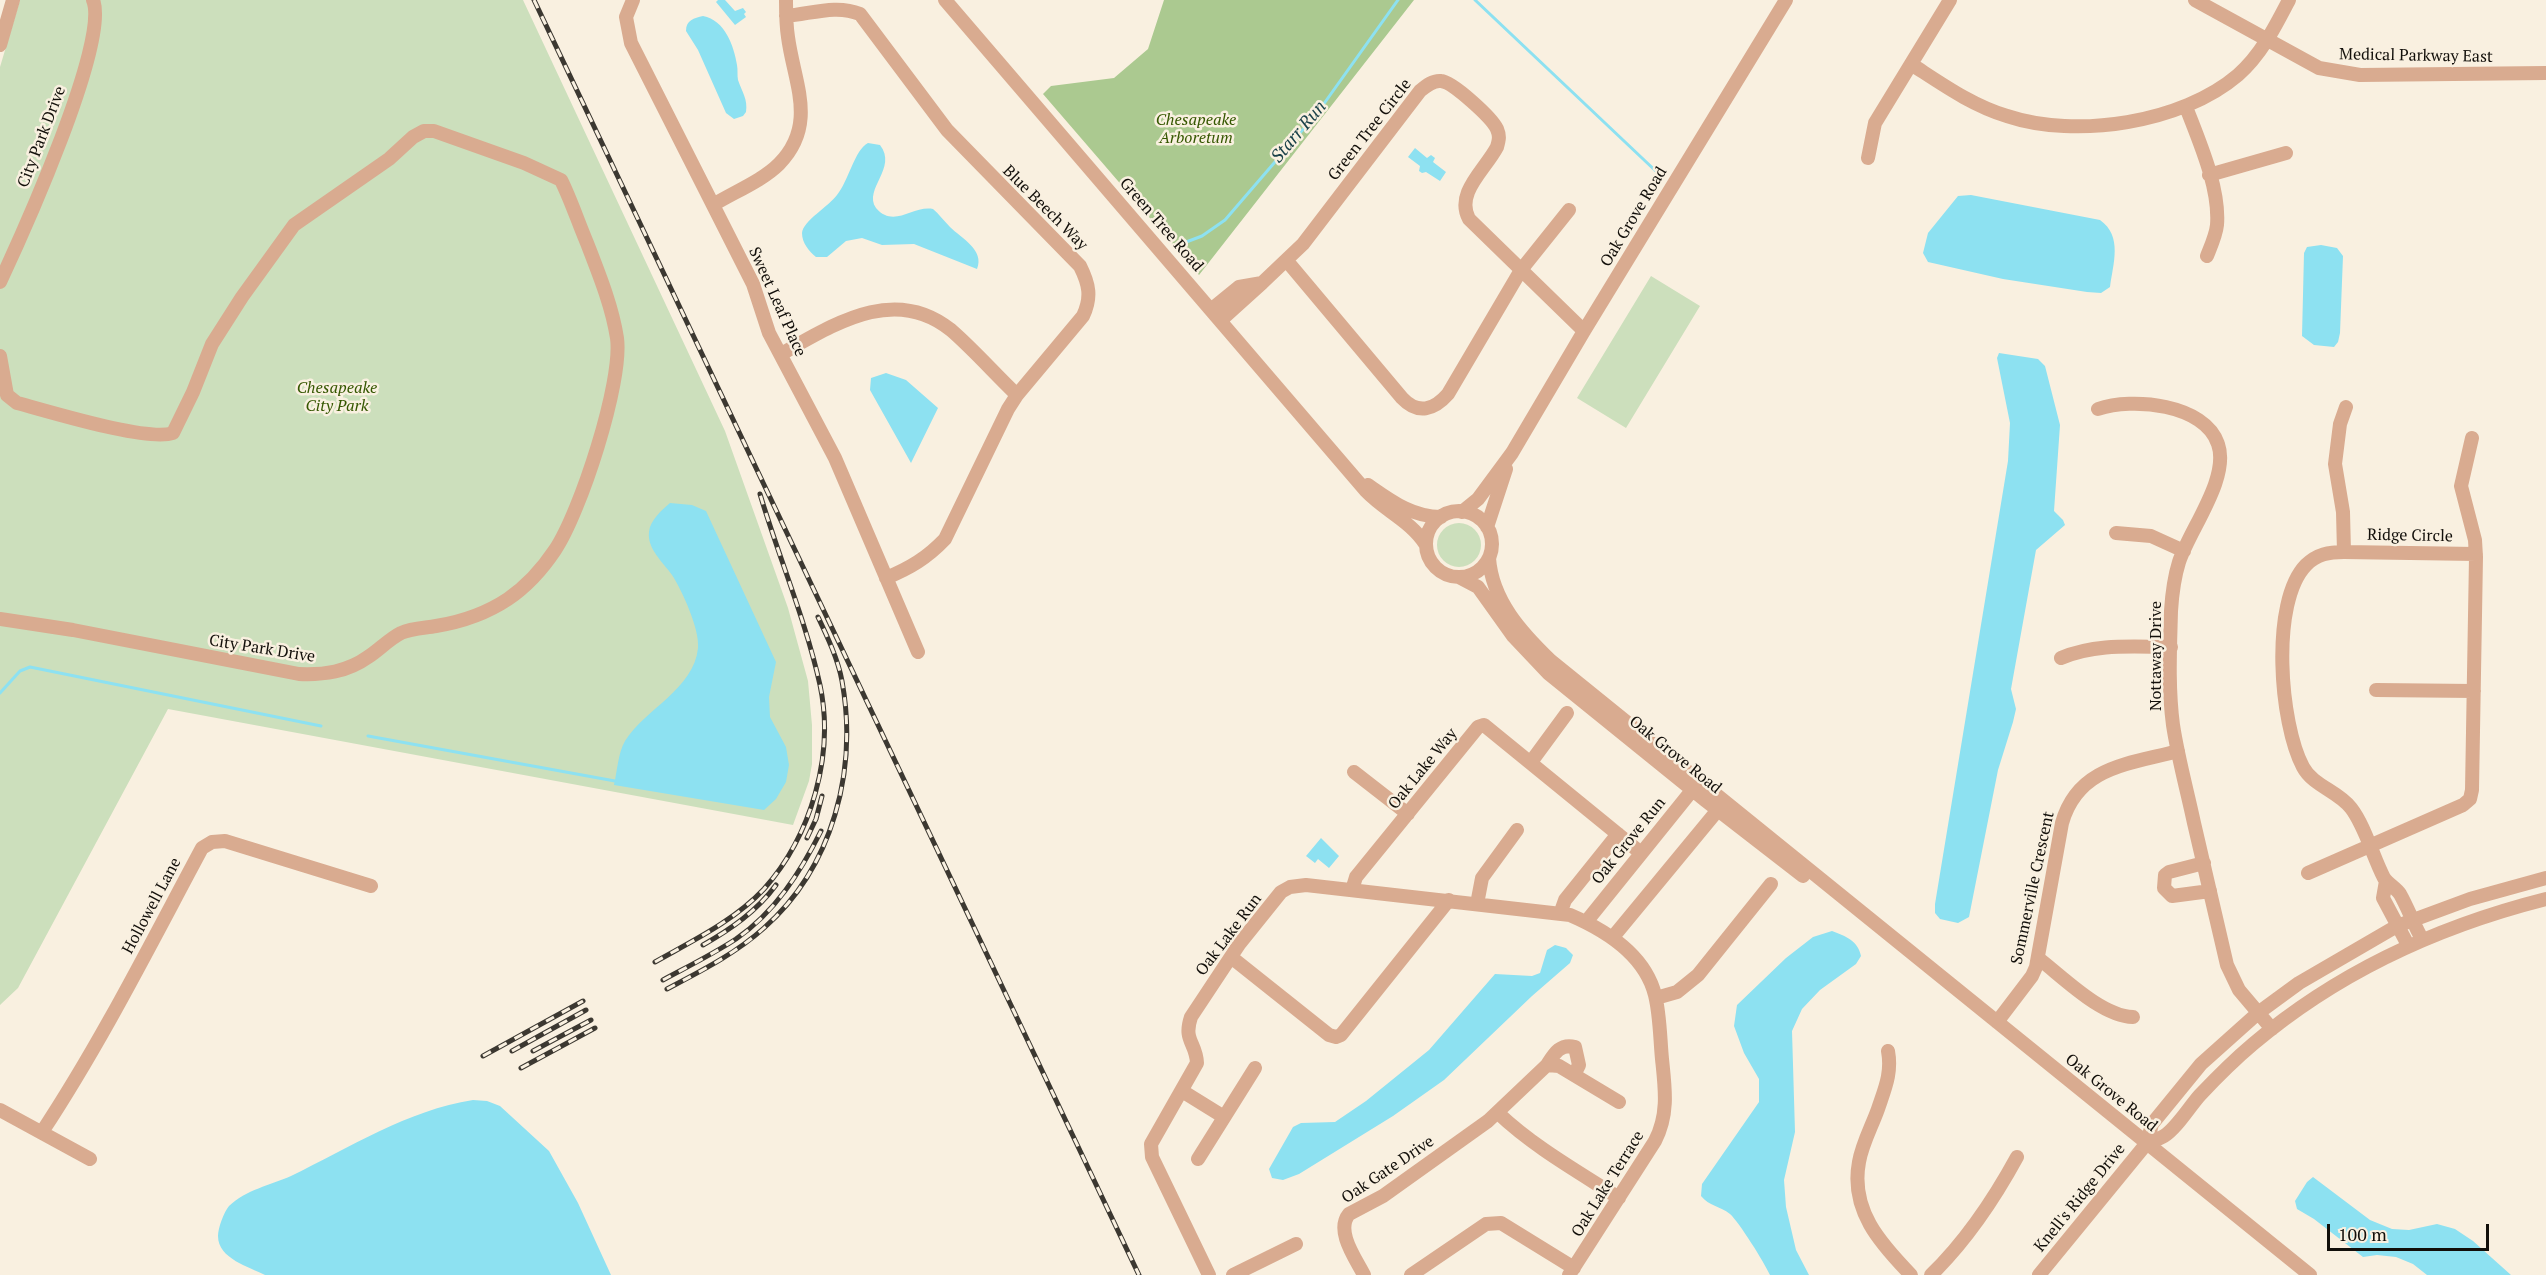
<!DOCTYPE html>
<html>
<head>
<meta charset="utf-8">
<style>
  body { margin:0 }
  #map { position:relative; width:2546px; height:1275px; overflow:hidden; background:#f9f0e0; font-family:"PT Serif",serif }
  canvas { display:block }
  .scale { position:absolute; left:2327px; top:1224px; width:162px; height:27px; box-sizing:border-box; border:3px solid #120f0a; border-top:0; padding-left:8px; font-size:18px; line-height:21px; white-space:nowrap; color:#120f0a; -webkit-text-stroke:4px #f9f0e0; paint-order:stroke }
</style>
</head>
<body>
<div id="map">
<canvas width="2546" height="1275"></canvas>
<div class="scale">100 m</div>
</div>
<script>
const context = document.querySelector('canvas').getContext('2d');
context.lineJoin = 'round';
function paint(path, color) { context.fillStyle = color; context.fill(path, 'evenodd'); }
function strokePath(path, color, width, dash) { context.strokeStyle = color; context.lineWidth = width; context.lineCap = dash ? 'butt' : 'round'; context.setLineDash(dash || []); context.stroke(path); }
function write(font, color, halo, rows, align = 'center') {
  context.font = font + ' "PT Serif",serif'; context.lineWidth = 5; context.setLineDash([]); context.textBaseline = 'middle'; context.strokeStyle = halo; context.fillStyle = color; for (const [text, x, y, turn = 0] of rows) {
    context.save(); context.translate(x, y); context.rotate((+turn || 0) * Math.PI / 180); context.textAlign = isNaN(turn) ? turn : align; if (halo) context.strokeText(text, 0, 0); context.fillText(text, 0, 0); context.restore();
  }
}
paint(new Path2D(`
  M20 0H523L725 431 788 608 808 681 812 725V764L809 781 793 825 168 709 18 988 0 1005V67Z
  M1651 276 1700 306 1626 428 1577 398Z
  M1437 545a22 22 0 1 1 44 0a22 22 0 1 1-44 0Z`), '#ccdfbc');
paint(new Path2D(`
  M1164 0H1414L1199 275 1043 94 1051 86 1114 78 1148 49Z`), '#abc990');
paint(new Path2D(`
  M718 0H725L735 11 743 8 746 12 744 14 746 17 735 25 716 2Z
  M703 16C725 20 734 46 737 65 738 70 737 75 738 80 742 92 748 99 746 112L743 116 734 119 726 113 698 50 686 31C686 20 694 18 703 16Z
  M868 143 880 145C898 168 863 189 876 208 894 229 913 205 933 209 939 214 944 221 950 227 961 238 985 250 977 269L914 244 882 245 862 238 846 241 827 257H816C809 251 802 243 802 233 803 221 829 206 837 195 848 182 855 149 868 143Z
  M1415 148 1427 158 1431 155 1435 158 1433 162 1446 172 1440 181 1426 172 1422 173 1419 171 1420 166 1408 157Z
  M1971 195 2100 220C2123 236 2113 264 2110 287L2101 293 2087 292 2003 279 1928 262 1923 253 1928 233 1958 196Z
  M2321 245 2337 248 2343 256 2340 333 2338 342 2334 347 2314 345 2302 336 2304 253 2307 247Z
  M1999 353 2038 359 2045 366 2060 425 2054 511 2063 520 2065 525 2036 550 2011 689 2016 709 2013 722 1998 770 1969 917 1958 923 1940 919 1935 913V904L2008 461 2010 423 1997 358Z
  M886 373 906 380 938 408 911 463 870 390 871 378Z
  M670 503 692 505 706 511 776 662 769 697 770 717 786 747 789 765 786 782 776 799 764 810 614 785C617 772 618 753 625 741 645 709 694 689 698 648 700 630 682 590 672 575 663 562 647 549 649 532 650 520 662 510 670 503Z
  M1321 838 1339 856 1329 868 1318 859 1315 863 1306 856Z
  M1832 931C1846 936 1858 941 1861 956L1856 964 1820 990 1802 1009 1792 1031 1795 1132 1784 1180 1786 1207 1796 1250 1809 1275H1770C1764 1262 1739 1222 1730 1214 1720 1206 1709 1206 1701 1196L1702 1184 1759 1102V1079L1744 1053 1734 1026 1737 1005 1786 958 1813 937Z
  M1555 945 1566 948 1573 955 1570 963 1532 996 1444 1080 1393 1116 1299 1174 1283 1180 1272 1178 1269 1169 1293 1127 1301 1123 1335 1122 1366 1101 1429 1050 1495 974 1532 976 1540 973 1547 950Z
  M473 1100 487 1101 500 1106 549 1151 578 1203 611 1275H265C250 1267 218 1259 218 1236 218 1228 224 1212 229 1206 246 1190 270 1185 291 1176 349 1148 408 1110 473 1100Z
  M2313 1177 2370 1220 2392 1229 2409 1230 2437 1224 2455 1229 2473 1241 2511 1275H2427L2413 1264 2396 1257 2377 1255 2363 1257 2314 1219 2297 1209 2295 1201 2307 1182Z`), '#8de1f1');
strokePath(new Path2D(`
  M1475 0 1661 176
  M1181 244 1202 236 1225 220 1318 112 1398 0
  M0 693 20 671 30 667 321 726
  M368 736 615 781`), '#8de1f1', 3);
strokePath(new Path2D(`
  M633 0 626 17 631 43 753 284 769 333 835 458 918 652
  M945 0 1366 491C1385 511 1411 521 1426 545
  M2195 0 2319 68 2360 75 2546 73
  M786 16C811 14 836 4 860 14L947 130 1080 266C1089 284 1092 297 1083 316L1017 395 1008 409 945 539C927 558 910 568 886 578
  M0 45 13 0
  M1911 64C1942 84 1971 105 2007 116 2076 139 2182 123 2238 75 2261 55 2275 27 2289 0
  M2186 107C2199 141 2220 188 2217 225 2216 235 2211 246 2207 256
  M1868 158 1875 123 1950 0
  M2209 175 2286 153
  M713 205C734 192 762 181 779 164 818 124 794 83 788 37 786 25 786 12 786 0
  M1287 261 1402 398C1418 415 1434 410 1448 394L1521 270 1569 210
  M0 282C22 235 110 41 93 0
  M1262 283 1303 244 1420 91C1426 86 1433 80 1441 81 1453 82 1492 118 1497 129 1500 136 1499 140 1497 147 1485 170 1455 193 1469 219L1584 331
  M1212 309 1239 287 1262 283 1221 320
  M781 354C833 325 894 284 951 330 974 350 995 374 1017 395
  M0 356 7 395 17 403C48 411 147 442 173 433L193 392 212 344 242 297 294 225 389 159 413 137 424 131H434L524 163 561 180C571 200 578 222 587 243 599 274 612 306 617 338 623 382 580 513 555 550 543 568 527 586 508 599 487 613 461 622 436 626 425 628 412 628 401 633 389 639 379 650 368 657 347 672 324 675 299 674L73 630 0 619
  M2098 409C2132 397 2205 404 2218 444 2230 478 2190 529 2179 562 2174 578 2172 595 2171 611 2170 649 2168 687 2173 725 2178 758 2187 790 2194 823 2205 870 2216 917 2227 965L2239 990 2272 1029
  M1368 485C1391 501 1412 517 1441 517
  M1426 544a33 33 0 1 1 66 0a33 33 0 1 1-66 0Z
  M1462 512 1478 499 1512 453 1584 331 1786 0
  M1487 527 1506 469
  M2116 533 2151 536 2184 551
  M2344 552 2343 512 2335 464 2340 424 2346 407
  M1489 558C1492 601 1522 633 1551 661L2310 1275
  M1459 577 1478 587 1513 636 1548 673 1705 800 1803 876
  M2061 658C2097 643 2133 647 2171 647
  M2376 690 2474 691
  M1531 762 1567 713
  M1354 772 1408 814
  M2204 863 2169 872 2165 875 2164 888 2172 896 2210 891
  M2308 873 2463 805 2470 799 2472 790 2476 557 2475 540 2461 486 2472 438
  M2386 881 2383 898 2408 945
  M1352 890 1356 877 1478 727 1484 725 1641 853
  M1477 904 1482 878 1517 830
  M1560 914 1565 900 1618 834
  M1586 922 1698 783
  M1613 937 1722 805
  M2422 939C2414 925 2408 908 2400 894 2396 888 2388 884 2384 878 2373 857 2365 826 2351 808 2338 791 2313 786 2303 767 2280 724 2270 602 2306 565 2317 554 2329 552 2344 552L2476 554
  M1231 957 1329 1035 1336 1037 1341 1035 1449 900
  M2038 958C2063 977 2101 1016 2133 1017
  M1656 998 1677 992 1698 975 1771 884
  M1997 1022 2032 976 2036 967 2062 823C2078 766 2130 764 2178 751
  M1888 1051C1892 1073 1885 1088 1878 1109 1872 1126 1862 1144 1859 1162 1850 1210 1880 1243 1911 1275
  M1547 1065C1554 1054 1560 1043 1575 1047L1579 1065 1574 1075
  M1182 1091 1224 1117
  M0 1110 90 1159
  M1498 1113C1534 1147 1577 1171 1619 1198
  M42 1132C102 1041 151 943 202 848L212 842 225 841 371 886
  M2147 1143C2152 1141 2159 1139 2164 1136 2176 1129 2190 1106 2200 1095 2217 1077 2234 1060 2253 1044 2338 972 2439 926 2546 899
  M1198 1159 1255 1068
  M1209 1275 1152 1157 1151 1144 1197 1063C1196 1042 1183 1041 1191 1017L1240 943 1281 892 1290 887 1306 885 1570 915C1605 930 1645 955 1655 995 1660 1015 1660 1038 1662 1059 1665 1088 1669 1114 1655 1141L1569 1275
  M1233 1275 1296 1244
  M1364 1275C1356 1259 1335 1231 1349 1214L1383 1196 1488 1121 1547 1065 1559 1066 1619 1102
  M1411 1275 1486 1224 1501 1223 1574 1268
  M1931 1275C1967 1240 1993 1201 2017 1157
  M2039 1275 2147 1143 2152 1124 2201 1064 2258 1013 2299 983 2397 926 2470 899 2546 878`), '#d9ab90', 14);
const rail = new Path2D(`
  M534 0 1139 1275
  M807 838 816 819 822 796
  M703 945C731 929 757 911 776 885
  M655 962C692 941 734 921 764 889 811 836 835 755 820 685 806 621 779 558 760 494
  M663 980C687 967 713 954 736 939 775 912 800 873 821 831
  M667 989C701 971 735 954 764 928 833 867 858 770 842 681 838 659 827 636 818 617
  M512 1051 586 1010
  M533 1051 591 1020
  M483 1056 583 1001
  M521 1068 595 1028`);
strokePath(rail, '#3c3831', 5);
strokePath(rail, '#f9f0e0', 3, [9]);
write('16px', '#120f0a', '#f9f0e0', [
  ["Medical Parkway East",2416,56,1],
  ["Green Tree Circle",1370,130,-52],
  ["City Park Drive",42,137,-69],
  ["Blue Beech Way",1045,208,45],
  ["Oak Grove Road",1634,217,-59],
  ["Green Tree Road",1161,225,49],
  ["Sweet Leaf Place",777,302,66],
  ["Ridge Circle",2410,536,1],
  ["City Park Drive",262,649,9],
  ["Nottaway Drive",2156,656,-90],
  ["Oak Grove Road",1675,755,39],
  ["Oak Lake Way",1423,769,-51],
  ["Oak Grove Run",1629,841,-51],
  ["Sommerville Crescent",2033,888,-78],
  ["Hollowell Lane",152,906,-62],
  ["Oak Lake Run",1229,935,-53],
  ["Oak Grove Road",2111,1093,39],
  ["Oak Gate Drive",1388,1170,-34],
  ["Oak Lake Terrace",1608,1184,-58],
  ["Knell's Ridge Drive",2080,1198,-51]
]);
write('italic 16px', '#355700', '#f9f0e0', [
  ["Chesapeake",1196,120],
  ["Arboretum",1196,138],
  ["Chesapeake",337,388],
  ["City Park",337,406]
]);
write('italic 18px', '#1a4149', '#f9f0e0', [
  ["Starr Run",1299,132,-50]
]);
</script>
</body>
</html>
